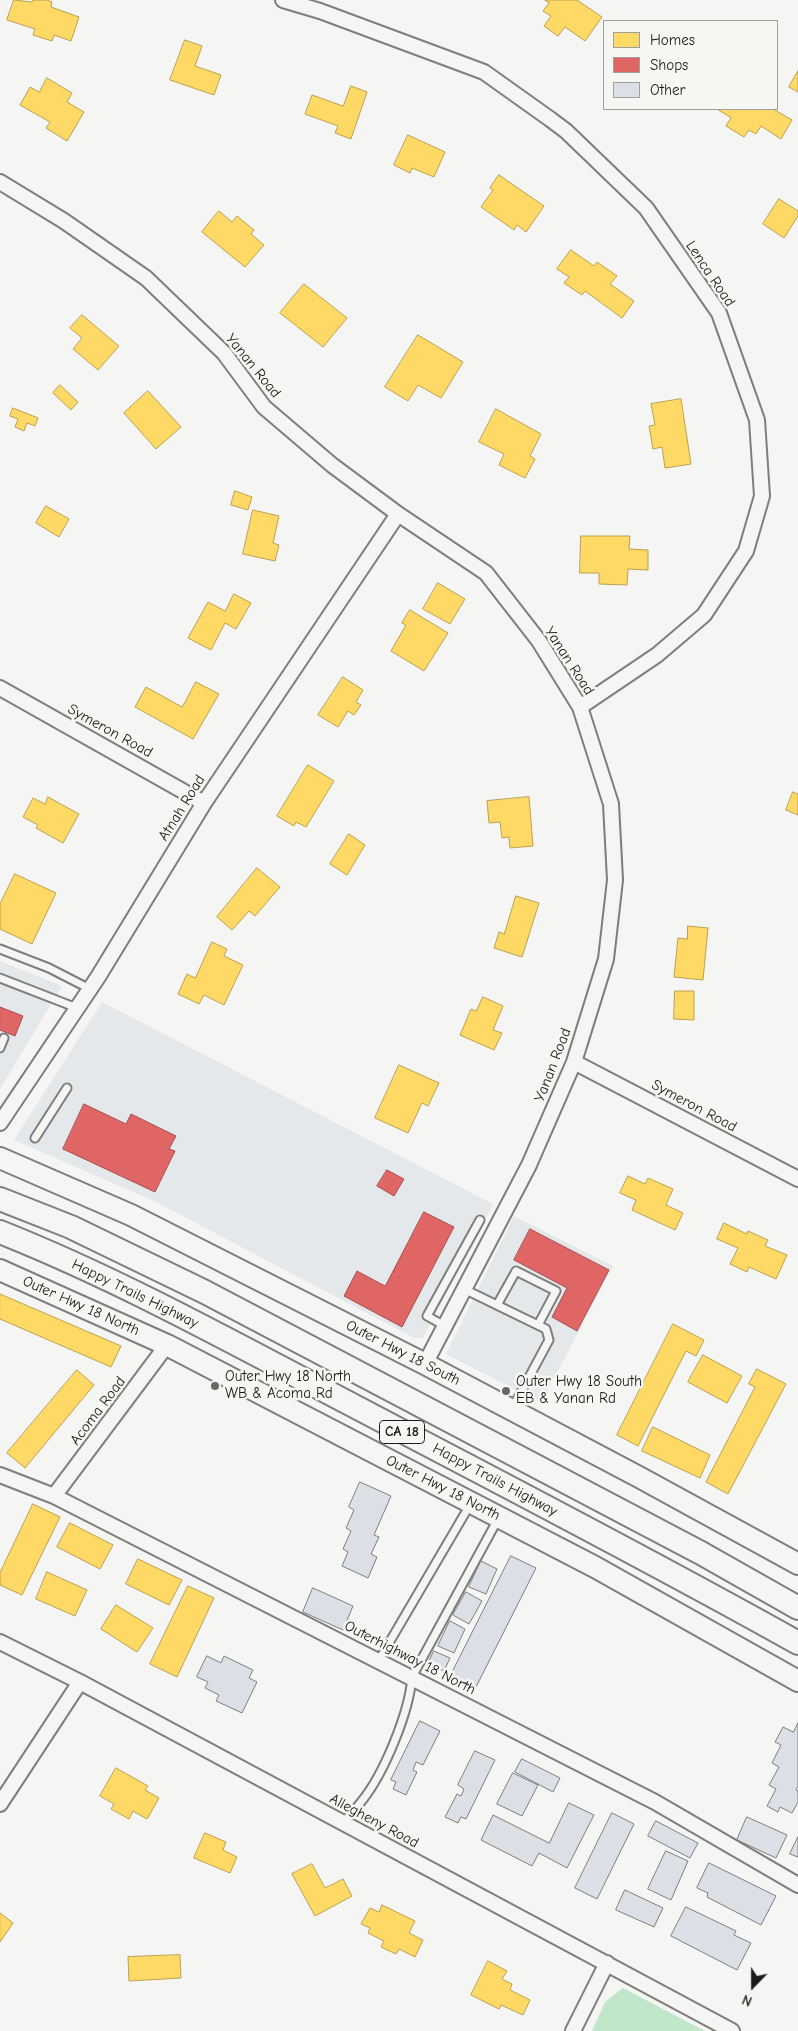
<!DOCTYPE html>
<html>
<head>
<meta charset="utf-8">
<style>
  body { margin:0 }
  #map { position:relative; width:798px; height:2031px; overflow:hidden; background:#f5f5f3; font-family:"Comic Neue",sans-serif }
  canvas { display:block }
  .legend { position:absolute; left:603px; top:20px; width:175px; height:90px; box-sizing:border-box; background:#f6f6f2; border:1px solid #9f9f9c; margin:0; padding:6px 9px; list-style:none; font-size:15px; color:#1c1c1c }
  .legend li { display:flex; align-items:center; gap:10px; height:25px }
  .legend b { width:25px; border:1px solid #9f9f9c }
  .north { position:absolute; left:728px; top:1961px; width:50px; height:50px; -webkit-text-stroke:4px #f6f6f2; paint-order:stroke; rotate:202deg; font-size:14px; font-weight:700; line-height:20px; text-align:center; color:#1c1c1c }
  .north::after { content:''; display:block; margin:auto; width:18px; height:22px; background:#1c1c1c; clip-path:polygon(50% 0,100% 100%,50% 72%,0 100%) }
</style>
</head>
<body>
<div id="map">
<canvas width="798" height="2031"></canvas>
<ul class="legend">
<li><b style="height:14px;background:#ffd966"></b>Homes</li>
<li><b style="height:14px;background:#e06666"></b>Shops</li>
<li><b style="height:14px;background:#dbdfe6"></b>Other</li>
</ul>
<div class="north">N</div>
</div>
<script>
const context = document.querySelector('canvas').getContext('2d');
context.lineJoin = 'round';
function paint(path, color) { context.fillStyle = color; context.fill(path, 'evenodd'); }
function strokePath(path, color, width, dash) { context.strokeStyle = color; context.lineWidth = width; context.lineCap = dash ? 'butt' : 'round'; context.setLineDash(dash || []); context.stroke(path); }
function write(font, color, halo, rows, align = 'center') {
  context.font = font + ' "Comic Neue",sans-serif'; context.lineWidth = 5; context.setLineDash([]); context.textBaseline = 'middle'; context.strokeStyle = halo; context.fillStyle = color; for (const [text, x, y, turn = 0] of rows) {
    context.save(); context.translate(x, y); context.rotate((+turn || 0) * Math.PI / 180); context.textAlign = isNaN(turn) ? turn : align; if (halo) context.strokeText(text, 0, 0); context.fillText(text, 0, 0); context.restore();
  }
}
paint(new Path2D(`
  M0 961 62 986 0 1089Z
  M102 1002 493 1204 423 1338H414L156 1202 14 1140Z
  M514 1216 613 1266 541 1403 446 1354Z`), '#e5e8eb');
paint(new Path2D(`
  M623 1988 705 2031H592L605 2002Z`), '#c1e7ca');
const homes = new Path2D(`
  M14 0 32 2 33 0H47L52 2 51 7 79 17 71 41 54 35 52 41 33 35 35 29 7 20Z
  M545 0H577L602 17 585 41 565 27 558 36 544 26 551 16 543 11 549 3Z
  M185 40 202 46 195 66 221 75 214 95 170 80Z
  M798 71V92L789 87Z
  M47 78 72 93 67 102 84 112 67 141 46 128 50 122 20 105 30 87 39 92Z
  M351 86 367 92 351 139 335 133 338 126 305 114 312 95 343 106Z
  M717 109H773L792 120 781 139 761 126 756 134 749 130 744 137 726 126 731 118Z
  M408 135 445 152 434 177 412 168 410 173 394 165Z
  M499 175 544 206 526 232 517 225 514 230 481 207 493 190 490 188Z
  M779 199 798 211V216L784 238 763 224Z
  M219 211 232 222 237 216 254 230 251 234 264 245 245 267 202 232Z
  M571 250 594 266 597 262 617 276 610 284 634 301 622 318 585 291 582 295 564 283 569 277 557 269Z
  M304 284 347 318 323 347 280 313Z
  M82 315 119 346 98 370 73 349 82 338 70 328Z
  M418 335 463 362 441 398 418 385 408 401 385 387Z
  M60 385 78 402 71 410 53 393Z
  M148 391 181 427 156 449 124 413Z
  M681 399 691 464 665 468 662 447 653 449 649 426 655 425 651 404Z
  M13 408 38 418 35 426 27 423 24 431 15 427 18 419 10 416Z
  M496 409 541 434 530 456 535 459 525 478 499 465 504 454 479 442Z
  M235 491 252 497 248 510 231 505Z
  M46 506 69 519 59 537 36 523Z
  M253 510 279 516 273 543 279 545 275 561 243 554Z
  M581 536H630L629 549 648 550V570L628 569 627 585 599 584V573H580Z
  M438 583 465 599 450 624 423 609Z
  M234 594 251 603 236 629 225 623 211 650 188 638 208 602 225 611Z
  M410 610 448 633 424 671 391 651 406 625 402 623Z
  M343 677 363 690 356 702 361 705 354 715 348 711 338 727 318 715Z
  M196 682 219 694 193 739 135 707 146 687 182 707Z
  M308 765 334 781 306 827 296 822 294 826 277 816Z
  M793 792 798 794V815L786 810Z
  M48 797 79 814 63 843 36 828 38 825 23 817 33 798 45 804Z
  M529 797 533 846 510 848 509 837 502 838 500 822 489 823 487 801Z
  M349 834 365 845 347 875 330 864Z
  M257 868 280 887 255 916 249 911 232 930 217 917Z
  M15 874 56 893 32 944 0 929V904Z
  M516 896 539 903 522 957 494 948 499 932 504 934Z
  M688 926 708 928 703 980 674 977 678 938 687 939Z
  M212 942 227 949 224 956 243 965 224 1005 204 995 199 1004 178 994 187 974 195 978Z
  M675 991H694V1020L674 1019Z
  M483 997 503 1006 493 1030 502 1033 494 1050 460 1035 471 1009 476 1011Z
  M399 1065 439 1083 428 1106 422 1103 408 1133 375 1118Z
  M628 1176 645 1184 648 1178 673 1189 666 1205 683 1213 675 1230 632 1210 636 1200 620 1193Z
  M724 1223 747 1234 748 1231 768 1240 765 1246 787 1255 776 1279 749 1267 747 1272 730 1264 738 1248 717 1239Z
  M0 1294 121 1346 111 1367 0 1319Z
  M673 1324 704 1340 696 1356 686 1351 638 1446 617 1435Z
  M703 1355 742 1376 727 1403 688 1382Z
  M757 1369 786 1384 728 1494 706 1482 755 1387 749 1384Z
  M77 1370 94 1385 25 1468 7 1453Z
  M653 1427 710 1455 700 1478 642 1451Z
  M33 1504 60 1517 22 1595 0 1585V1573Z
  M70 1523 113 1545 100 1569 57 1547Z
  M138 1559 182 1580 169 1605 126 1584Z
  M47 1572 87 1590 75 1616 36 1599Z
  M188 1586 214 1598 177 1677 150 1664Z
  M116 1605 153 1628 137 1652 101 1629Z
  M116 1768 148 1786 145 1790 159 1798 147 1819 133 1811 129 1819 111 1809 114 1804 100 1796Z
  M205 1833 226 1842 223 1850 237 1857 230 1873 194 1858Z
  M312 1864 325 1888 343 1879 352 1896 315 1916 292 1874Z
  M382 1905 415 1921 409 1933 423 1940 415 1957 399 1949 396 1954 381 1947 384 1941 368 1933 370 1928 361 1924 370 1908 379 1912Z
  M0 1913 13 1923 0 1942Z
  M180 1955 181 1978 129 1981 128 1957Z
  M488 1961 507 1971 502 1979 512 1984 510 1990 530 2000 523 2015 501 2005 499 2009 471 1995Z`);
paint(homes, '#ffd966');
strokePath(homes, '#bba050', 1);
const shops = new Path2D(`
  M0 1007 23 1016 15 1036 0 1030Z
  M84 1104 126 1124 131 1114 176 1136 169 1149 175 1151 155 1192 63 1149Z
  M387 1170 404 1179 394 1196 377 1186Z
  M424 1212 454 1227 402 1327 344 1296 357 1271 385 1286Z
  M530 1229 609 1270 577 1331 552 1317 567 1288 514 1260Z`);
paint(shops, '#e06666');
strokePath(shops, '#a55050', 1);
const building = new Path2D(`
  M360 1482 391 1496 374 1535 379 1537 371 1554 377 1557 368 1578 342 1566 348 1552 343 1549 351 1531 346 1528 354 1510 349 1507Z
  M511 1556 536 1568 476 1687 451 1675Z
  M481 1561 497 1569 486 1594 469 1587Z
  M313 1588 353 1606 343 1630 303 1612Z
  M466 1592 482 1601 469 1624 453 1615Z
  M450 1621 465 1629 454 1653 438 1646Z
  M434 1651 450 1658 444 1671 428 1664Z
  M207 1656 221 1663 224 1656 253 1670 249 1678 257 1682 242 1713 216 1701 219 1695 205 1688 208 1682 197 1677Z
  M420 1721 440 1731 423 1765 416 1762 413 1770 417 1772 406 1795 393 1789 396 1782 391 1780Z
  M798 1723V1786L796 1790 798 1791V1802L792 1813 780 1807 778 1812 767 1806 776 1789 769 1785 779 1767 772 1763 781 1745 775 1742 783 1727 793 1732Z
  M475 1751 495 1760 466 1819 461 1817 458 1823 445 1817 457 1794 461 1796 464 1789 458 1785Z
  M522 1759 560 1778 553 1792 515 1772Z
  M513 1773 538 1785 522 1816 497 1804Z
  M569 1803 594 1815 567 1868 539 1853 532 1866 481 1840 493 1815 549 1843Z
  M612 1813 634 1824 597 1899 575 1888Z
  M747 1817 787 1835 776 1858 737 1840Z
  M656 1821 698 1843 690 1858 648 1836Z
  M798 1837V1857L790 1854Z
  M666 1851 688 1861 671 1900 648 1889Z
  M709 1863 776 1896 761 1925 707 1897 708 1893 697 1888Z
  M625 1890 663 1908 654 1927 616 1910Z
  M686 1907 736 1931 734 1935 751 1943 737 1970 671 1936Z`);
paint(building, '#dbdfe6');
strokePath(building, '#7e7e7d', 1);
const lane = new Path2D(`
  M0 949 49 968 90 989
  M0 978 77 1008
  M0 1048 4 1038
  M35 1138 67 1088
  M464 1289 546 1329 549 1340 513 1407
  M497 1305 516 1271 556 1291 538 1325
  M445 1326 427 1316 480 1220
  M379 1660 471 1503
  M343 1822C349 1816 356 1809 361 1802 384 1774 409 1713 412 1677L498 1519`);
const street = new Path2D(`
  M283 0 320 11 484 72 550 119 566 131 646 208 719 313 757 420 762 496 746 551 704 615 657 655 580 707
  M0 182 64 221 146 278 224 353 264 407 332 465 398 514 486 573 539 641 580 707 611 804 615 880 606 959 574 1062 529 1165 425 1364
  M0 688 204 803
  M574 1062 798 1179
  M0 1123 98 977 204 803 398 514
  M0 1475 54 1496 655 1802 798 1885
  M54 1496 167 1345
  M0 1642 80 1682 732 2031
  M0 1804 80 1682
  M573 2031 607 1963`);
const secondary = new Path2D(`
  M0 1158 131 1215 425 1364 639 1477 798 1564
  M0 1270 167 1345 595 1567 798 1681`);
const primary = new Path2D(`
  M0 1199 71 1227 205 1292 701 1553 798 1608
  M0 1232C123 1281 239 1346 356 1407 504 1485 652 1561 798 1643`);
strokePath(lane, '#7e7e7d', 11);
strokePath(street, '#7e7e7d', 18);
strokePath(secondary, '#7e7e7d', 24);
strokePath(primary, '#7e7e7d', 26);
strokePath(lane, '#f5f5f3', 7);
strokePath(street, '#f5f5f3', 14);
strokePath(secondary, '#f5f5f3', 20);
strokePath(primary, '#f5f5f3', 22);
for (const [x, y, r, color] of [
  [215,1386,5,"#686867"],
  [506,1391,5,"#686867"]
]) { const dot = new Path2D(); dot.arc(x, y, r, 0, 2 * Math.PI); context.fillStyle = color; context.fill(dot); strokePath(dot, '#f6f6f2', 2); }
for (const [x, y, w] of [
  [402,1432,45]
]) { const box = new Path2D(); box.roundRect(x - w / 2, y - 11.5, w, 23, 4); context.fillStyle = '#f6f6f2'; context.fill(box); strokePath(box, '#1c1c1c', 1); }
write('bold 14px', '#1c1c1c', null, [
  ["CA 18",402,1432]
]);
write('15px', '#1c1c1c', '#f6f6f2', [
  ["Lenca Road",710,274,56],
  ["Yanan Road",253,366,51],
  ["Yanan Road",569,661,57],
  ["Symeron Road",110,731,29],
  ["Atnah Road",182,808,-58],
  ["Yanan Road",553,1065,-69],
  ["Symeron Road",694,1106,28],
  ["Happy Trails Highway",135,1294,26],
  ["Outer Hwy 18 North",81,1306,24],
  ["Outer Hwy 18 South",403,1353,27],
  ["Acoma Road",98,1411,-53],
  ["Happy Trails Highway",495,1480,28],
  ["Outer Hwy 18 North",443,1488,27],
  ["Outerhighway 18 North",410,1658,27],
  ["Allegheny Road",374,1821,28]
]);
write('15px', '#1c1c1c', '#f6f6f2', [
  ["Outer Hwy 18 North",225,1377],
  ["WB & Acoma Rd",225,1394],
  ["Outer Hwy 18 South",516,1382],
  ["EB & Yanan Rd",516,1399]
], 'left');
</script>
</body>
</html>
